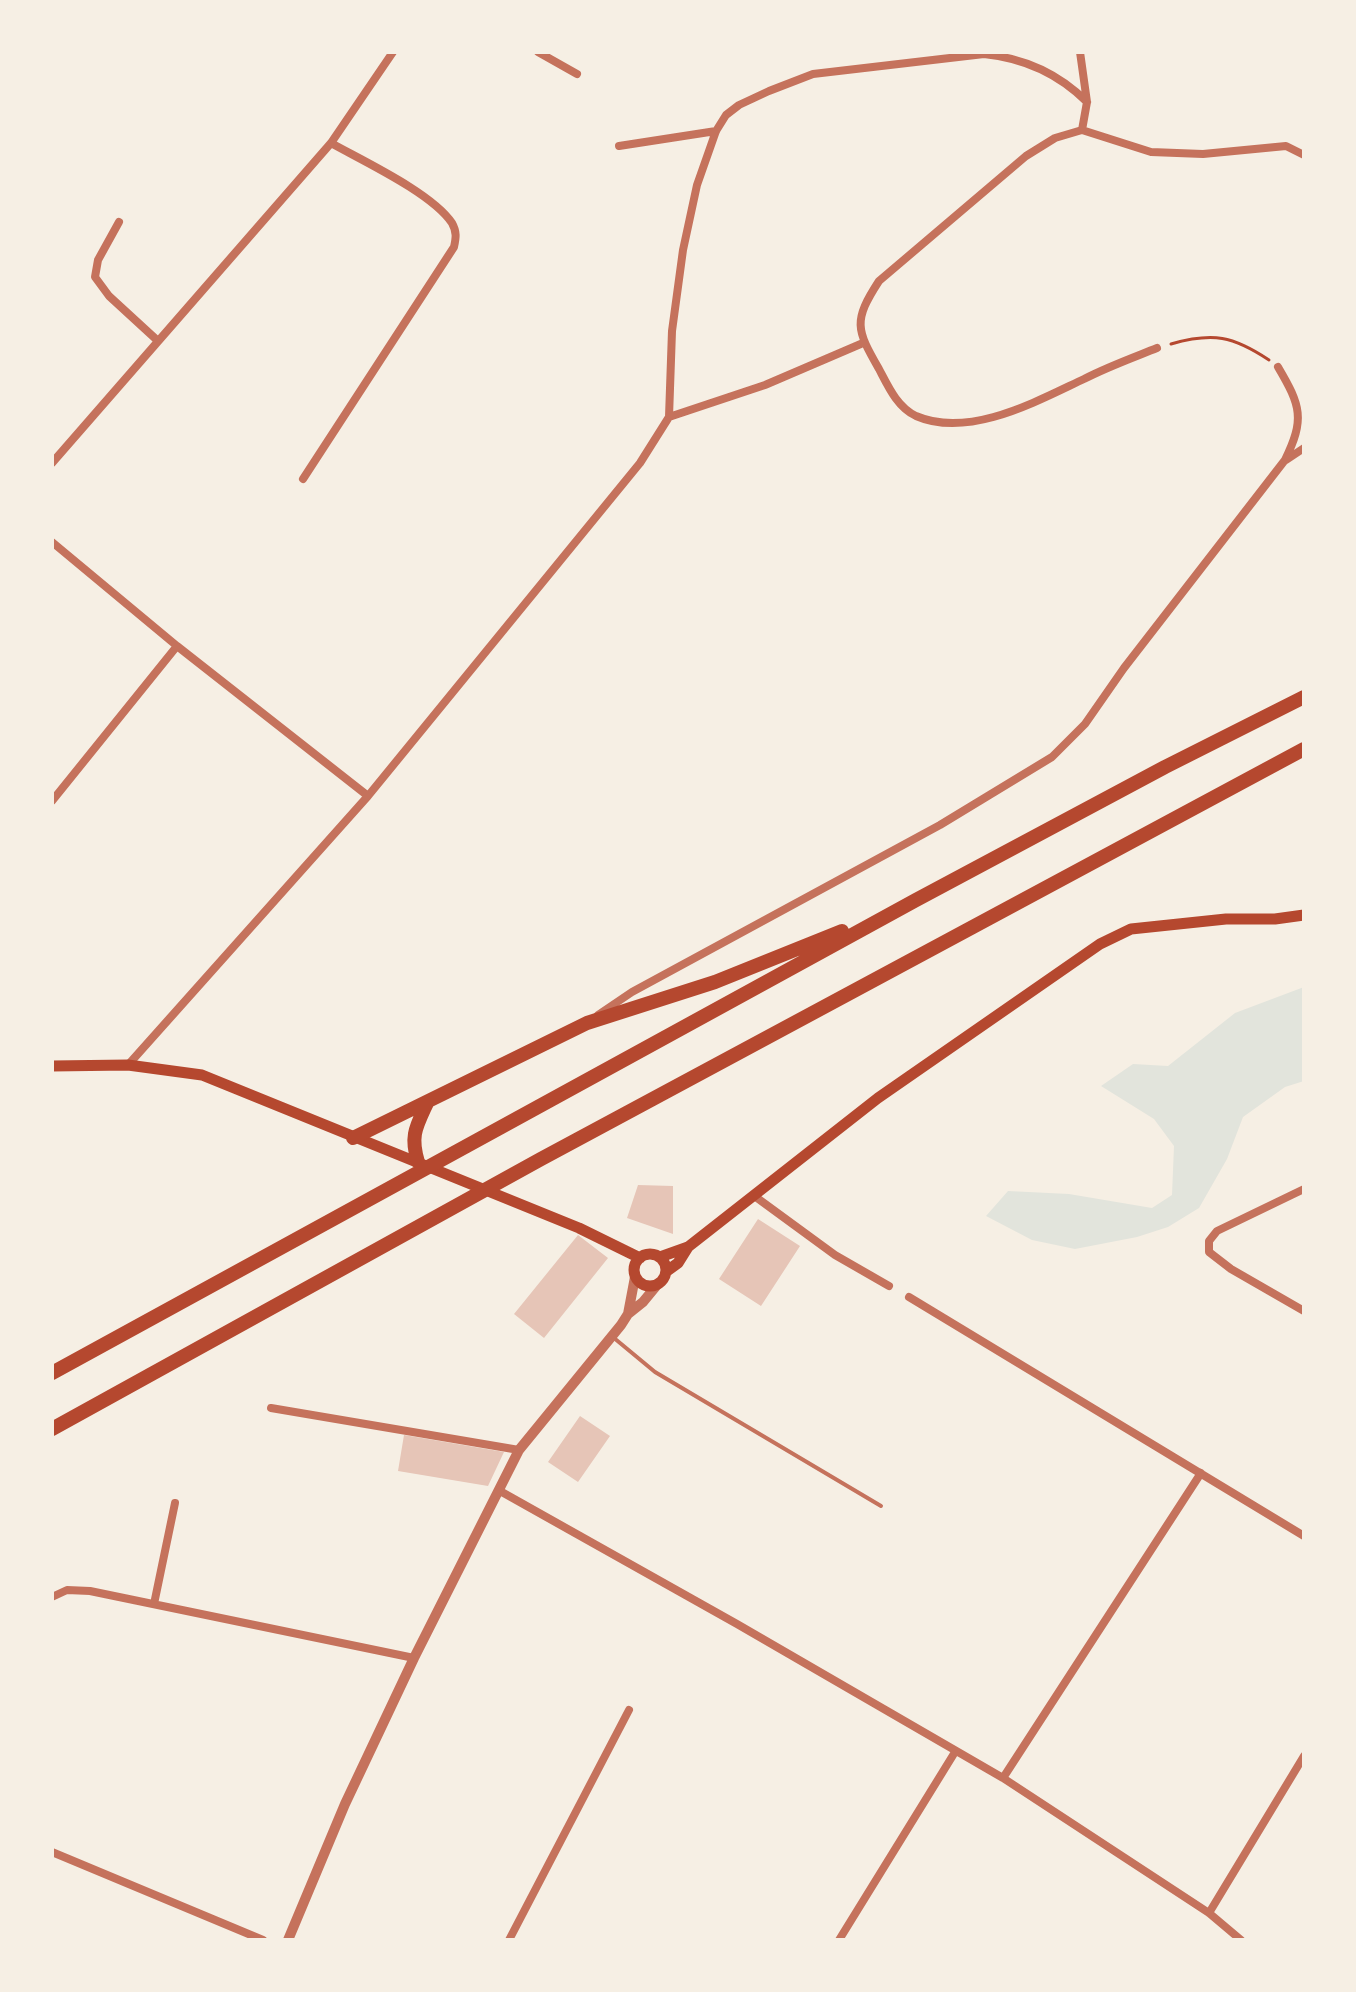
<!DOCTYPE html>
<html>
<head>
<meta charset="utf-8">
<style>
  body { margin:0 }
  #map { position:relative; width:1356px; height:1992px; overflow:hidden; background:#f6efe4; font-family:"Nunito Sans",sans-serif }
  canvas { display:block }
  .frame { position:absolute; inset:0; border:54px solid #f6efe4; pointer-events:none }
</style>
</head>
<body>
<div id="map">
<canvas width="1356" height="1992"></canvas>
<div class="frame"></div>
</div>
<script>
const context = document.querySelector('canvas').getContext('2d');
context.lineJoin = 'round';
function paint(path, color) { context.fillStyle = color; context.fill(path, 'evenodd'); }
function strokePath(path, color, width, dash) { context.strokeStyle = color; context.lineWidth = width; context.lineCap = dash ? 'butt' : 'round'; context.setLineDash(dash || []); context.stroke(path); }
paint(new Path2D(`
  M1304 987V1081L1285 1087 1243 1117 1227 1159 1199 1208 1168 1227 1137 1237 1075 1249 1032 1240 986 1216 1008 1191 1069 1194 1152 1208 1172 1195 1174 1146 1154 1119 1101 1086 1133 1064 1168 1066 1235 1013Z`), '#e2e4dc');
paint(new Path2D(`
  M638 1185 673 1186V1234L627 1218Z
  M758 1219 800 1246 761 1306 719 1279Z
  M578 1235 608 1258 544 1338 514 1314Z
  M580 1416 610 1436 578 1482 548 1462Z
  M404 1435 504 1452 488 1486 398 1471Z`), '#e6c5b7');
strokePath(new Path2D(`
  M1171 344C1213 332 1233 336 1269 360`), '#b5482f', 3);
strokePath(new Path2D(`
  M614 1338 655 1372 881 1506`), '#c5725c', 4);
strokePath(new Path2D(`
  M538 52 577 74
  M1080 52 1087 102 1082 130
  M1082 130 1055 138 1026 156 879 281C853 321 856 329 879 369 888 386 897 407 916 416 969 439 1037 401 1084 379 1107 367 1132 358 1157 348
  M1082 130 1151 152 1203 154 1286 146 1304 155
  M619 146 716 131
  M119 222 98 260 95 277 109 296 158 341
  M669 417 765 385 863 343
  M1286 460 1304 448
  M52 463 331 143 393 52
  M303 479 454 247C456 238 457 232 452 223 432 193 363 161 331 143
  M52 542 177 646 368 796
  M52 801 177 646
  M598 1015 632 992 940 825 1052 757 1085 724 1124 668 1285 460C1305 419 1301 406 1278 367
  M128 1065 368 796 640 463 669 417 672 331 683 250 697 185 716 131 726 115 739 105 769 91 813 74 984 54C1023 58 1059 74 1087 102
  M1304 1189 1217 1231 1209 1241V1252L1231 1269 1304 1311
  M753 1195 835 1255 889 1286
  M909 1297 1304 1536
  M271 1408 519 1450
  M500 1491 737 1624 1003 1778 1209 1913 1241 1940
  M52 1597 67 1590 90 1591 414 1658
  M154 1604 175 1503
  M1003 1778 1201 1473
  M52 1852 263 1940
  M1209 1913 1304 1756
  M509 1940 629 1710
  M839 1940 955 1752`), '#c5725c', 8);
strokePath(new Path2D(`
  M628 1314 643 1302 657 1285
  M288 1940 345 1804 414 1658 519 1450 621 1325 628 1314 635 1277`), '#c5725c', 10);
strokePath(new Path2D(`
  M52 1066 128 1065 202 1075 579 1228 640 1258
  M634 1270a16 16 0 1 1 32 0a16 16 0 1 1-32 0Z
  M660 1257 688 1247
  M667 1271 678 1263 688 1247 878 1098 1100 944 1131 929 1226 919H1275L1304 915`), '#b5482f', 11);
strokePath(new Path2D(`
  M353 1138 587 1023 715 982 842 931
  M418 1162C410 1136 416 1127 427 1103
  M52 1373 916 900 1165 767 1304 697
  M52 1429 541 1159 1304 749`), '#b5482f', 14);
</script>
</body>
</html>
